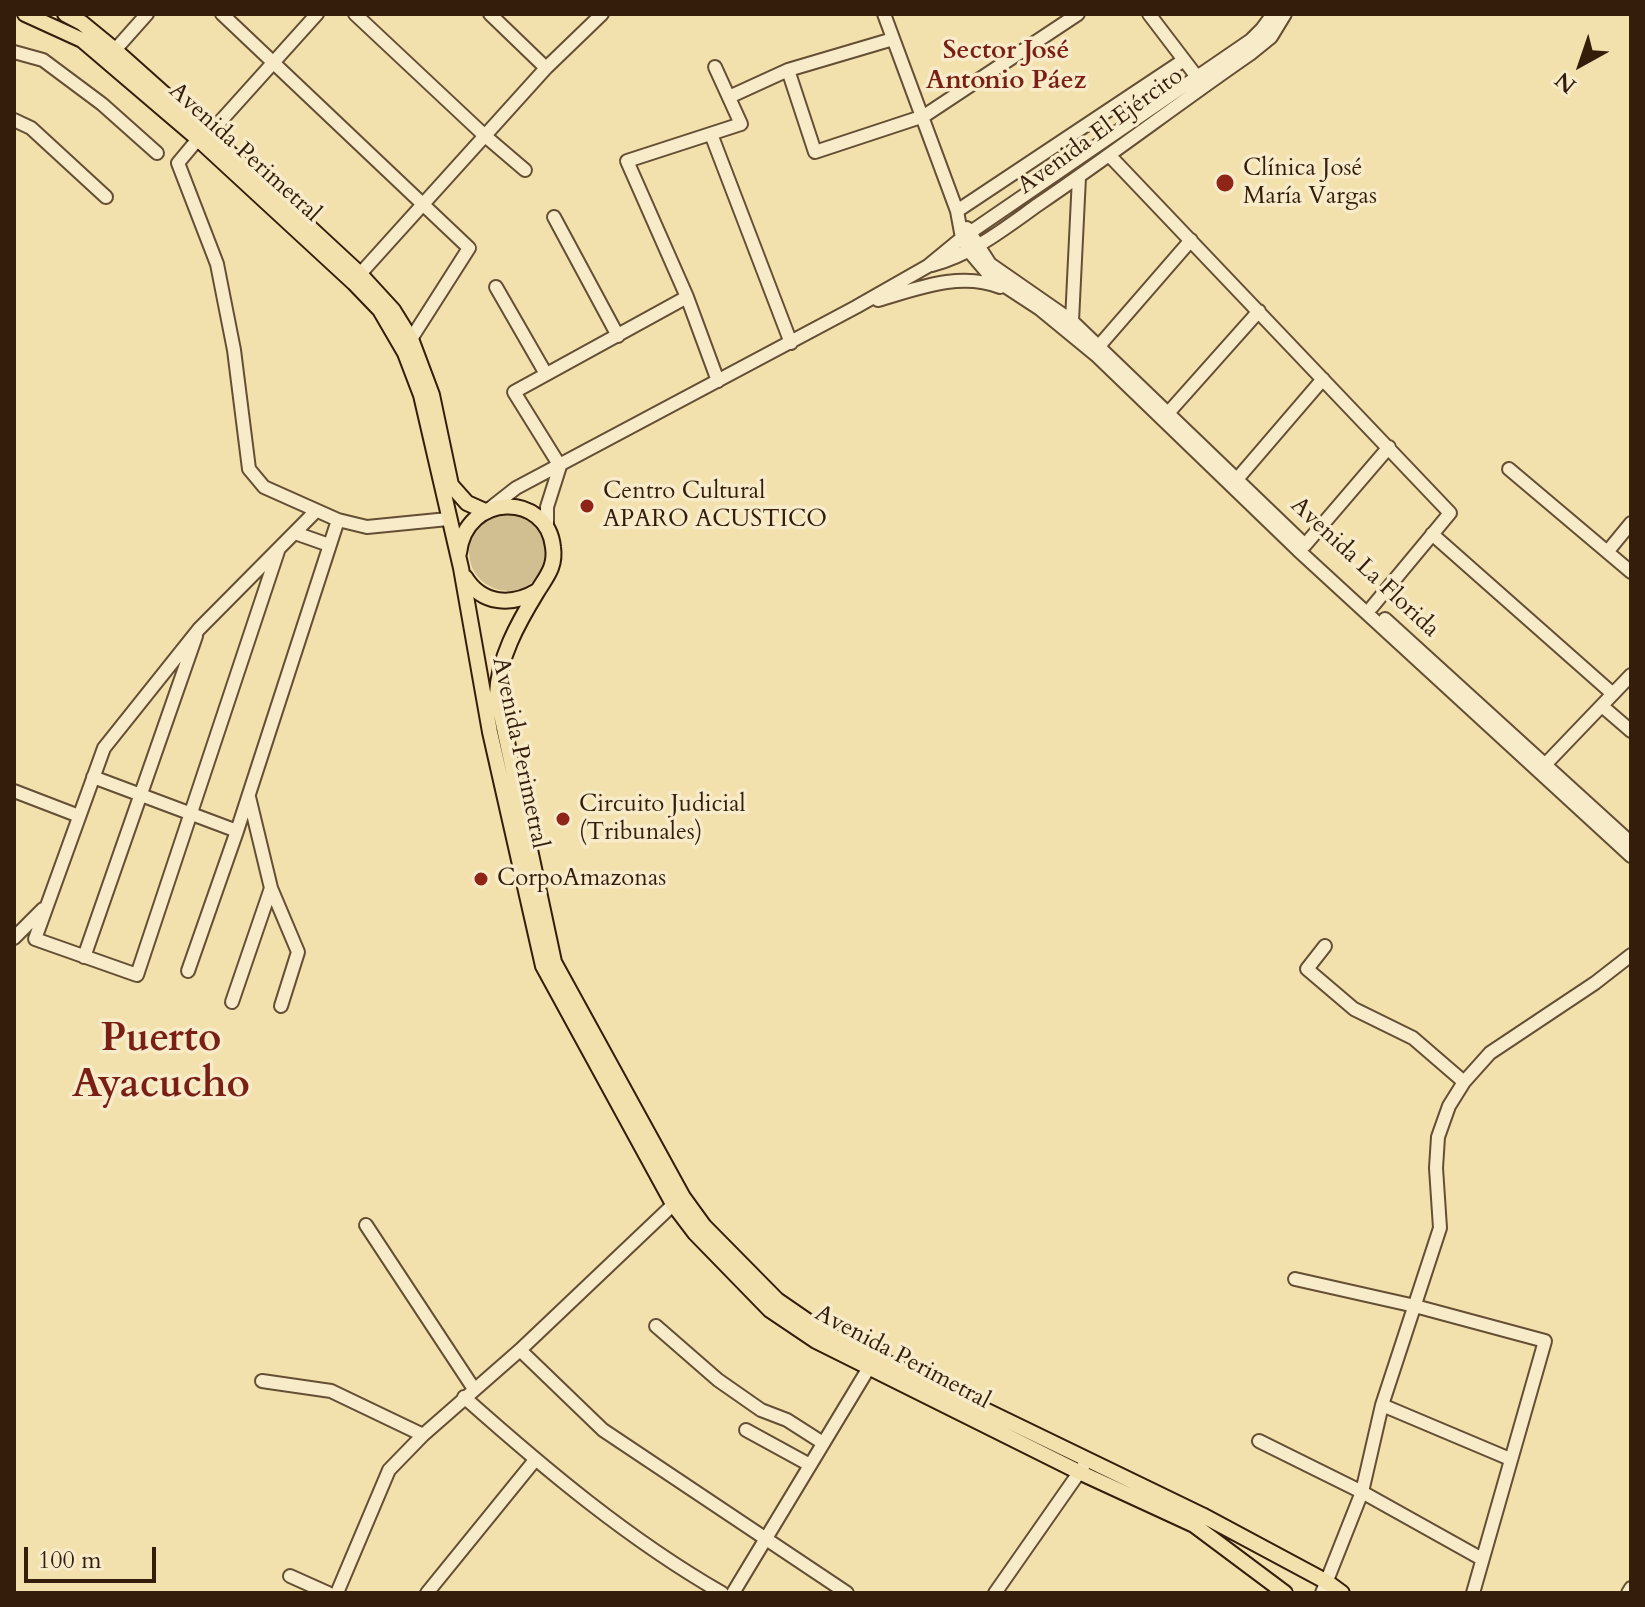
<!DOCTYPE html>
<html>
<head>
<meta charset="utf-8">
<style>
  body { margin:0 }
  #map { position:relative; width:1645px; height:1607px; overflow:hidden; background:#f2e0ad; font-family:Cardo,serif }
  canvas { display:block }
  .frame { position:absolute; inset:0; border:16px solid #341e0b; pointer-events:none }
  .north { position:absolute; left:1541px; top:24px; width:80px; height:80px; -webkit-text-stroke:6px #f7ebca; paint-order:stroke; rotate:220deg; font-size:22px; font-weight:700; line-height:32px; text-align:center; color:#341e0b }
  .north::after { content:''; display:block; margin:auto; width:28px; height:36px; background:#341e0b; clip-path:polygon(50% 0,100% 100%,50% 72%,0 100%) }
  .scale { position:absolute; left:24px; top:1547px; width:132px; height:36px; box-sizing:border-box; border:4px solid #341e0b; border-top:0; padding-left:10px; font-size:24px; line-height:28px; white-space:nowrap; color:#341e0b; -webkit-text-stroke:6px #f7ebca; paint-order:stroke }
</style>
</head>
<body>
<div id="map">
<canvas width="1645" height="1607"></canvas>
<div class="frame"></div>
<div class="north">N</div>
<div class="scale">100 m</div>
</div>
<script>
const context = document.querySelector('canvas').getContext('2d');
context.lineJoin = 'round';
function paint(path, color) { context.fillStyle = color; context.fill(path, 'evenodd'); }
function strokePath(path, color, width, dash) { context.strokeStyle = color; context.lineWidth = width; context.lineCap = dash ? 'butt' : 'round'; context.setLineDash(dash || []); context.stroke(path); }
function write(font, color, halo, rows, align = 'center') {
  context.font = font + ' Cardo,serif'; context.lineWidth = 7; context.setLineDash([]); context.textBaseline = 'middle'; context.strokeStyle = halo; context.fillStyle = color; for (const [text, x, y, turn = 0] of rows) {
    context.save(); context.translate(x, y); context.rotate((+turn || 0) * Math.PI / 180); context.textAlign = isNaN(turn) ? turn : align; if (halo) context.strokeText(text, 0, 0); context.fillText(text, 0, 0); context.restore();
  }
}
paint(new Path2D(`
  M469 552a39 39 0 1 1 78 0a39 39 0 1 1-78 0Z`), '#d2bf91');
const minor = new Path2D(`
  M222 14 469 248 411 339
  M355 14 484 135 525 170
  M490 14 546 68
  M884 14 957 211 962 238 969 251 991 277 1040 309 1096 355 1298 550 1631 856
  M1149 14 1197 77
  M115 50 147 14
  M14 52 43 60 102 104 157 153
  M715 67 741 124 627 161 687 297 718 381
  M788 70 815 152 924 116 1078 14
  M729 97 788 70 893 39
  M14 120 31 128 106 197
  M209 134 317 14
  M711 134 791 343
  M198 139 178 163 217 264 234 350 249 469 264 487 338 520 367 527 448 519
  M1109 155 1450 513 1372 607
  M957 211 1184 60
  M554 217 618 336
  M967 228 990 264 1072 321 1304 544
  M932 265C973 254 1005 228 1039 204 1110 156 1179 103 1250 54L1271 37 1285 14
  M360 274 546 68 602 14
  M496 287 546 374
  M878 300C916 289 960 271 1000 287
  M1072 321 1079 177
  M1099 346 1191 240
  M1169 412 1259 311
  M560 466 514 392 687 297
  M1509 469 1631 572
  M1238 478 1323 379
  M488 510 516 488 856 307 928 266 962 238 1251 40 1262 29 1273 14
  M547 529V507L560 466
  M295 533 329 545
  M1432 534 1613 694
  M1305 545 1389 447
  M278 551 137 975 35 939 104 748 199 629 316 511
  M1608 551 1631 523
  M1385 619 1631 843
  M1602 706 1631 731
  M1539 771 1631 675
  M93 777 237 831
  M14 791 79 816
  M249 797 271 888 298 952 281 1006
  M14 938 43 909
  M1325 946 1307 969 1354 1009 1413 1038 1464 1082
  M84 957 196 636
  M188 971 237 831 338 520
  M232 1002 271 888
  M366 1225 474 1389
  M1295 1279 1415 1306 1545 1341 1473 1593
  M656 1326 718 1380 761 1410 787 1420 823 1443
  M520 1350 603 1430 847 1593
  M262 1381 331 1391 423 1435
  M464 1397C545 1469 628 1539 722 1593
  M1382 1405 1510 1459
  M746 1430 810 1465
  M1259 1441 1362 1492 1482 1559
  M290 1576 328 1593
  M337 1593 389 1470 423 1435 520 1350 678 1200
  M427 1593 535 1460
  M733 1593 873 1361
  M995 1593 1083 1467
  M1322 1593 1362 1492 1382 1405 1440 1228 1436 1168 1438 1137 1449 1106 1464 1082 1490 1053 1595 983 1631 955
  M1628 1593 1631 1588`);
const major = new Path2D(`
  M25 14 82 40 198 139 354 283 380 310 405 353 421 395 461 568 490 732 543 966 673 1204 695 1233 770 1310 816 1341 1079 1472 1194 1525 1285 1593
  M65 14 82 23 115 50 209 134 360 274 393 310 411 339 432 395 451 485 467 503 485 511
  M459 553C466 492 547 492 553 547 556 567 546 577 537 592 518 623 498 659 497 695L554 962 683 1197 704 1226 777 1300 822 1331 1202 1515 1327 1582 1342 1593
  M465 577C482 605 512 606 537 591`);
strokePath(minor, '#644e34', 16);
strokePath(major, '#341e0b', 18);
strokePath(minor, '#f7ebca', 12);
strokePath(major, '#f2e0ad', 14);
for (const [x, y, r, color] of [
  [1225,183,10,"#8f2418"],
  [587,506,8,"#8f2418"],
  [563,819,8,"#8f2418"],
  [481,879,8,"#8f2418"]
]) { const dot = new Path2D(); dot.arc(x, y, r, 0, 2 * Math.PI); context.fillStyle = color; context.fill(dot); strokePath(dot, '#f7ebca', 3); }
write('24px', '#341e0b', '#f7ebca', [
  ["Avenida El Ejército",1101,132,-36],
  ["Avenida Perimetral",244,153,42],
  ["Avenida La Florida",1364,568,43],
  ["Avenida Perimetral",519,753,78],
  ["Avenida Perimetral",902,1358,28]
]);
write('24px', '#341e0b', '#f7ebca', [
  ["Clínica José",1243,169],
  ["María Vargas",1243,197],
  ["Centro Cultural",603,492],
  ["APARO ACUSTICO",603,520],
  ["Circuito Judicial",579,805],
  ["(Tribunales)",579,833],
  ["CorpoAmazonas",497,879]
], 'left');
write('bold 26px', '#7a1f14', '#f7ebca', [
  ["Sector José",1006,52],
  ["Antonio Páez",1006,82]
]);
write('bold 40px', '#7a1f14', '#f7ebca', [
  ["Puerto",161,1041],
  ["Ayacucho",161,1087]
]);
</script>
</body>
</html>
